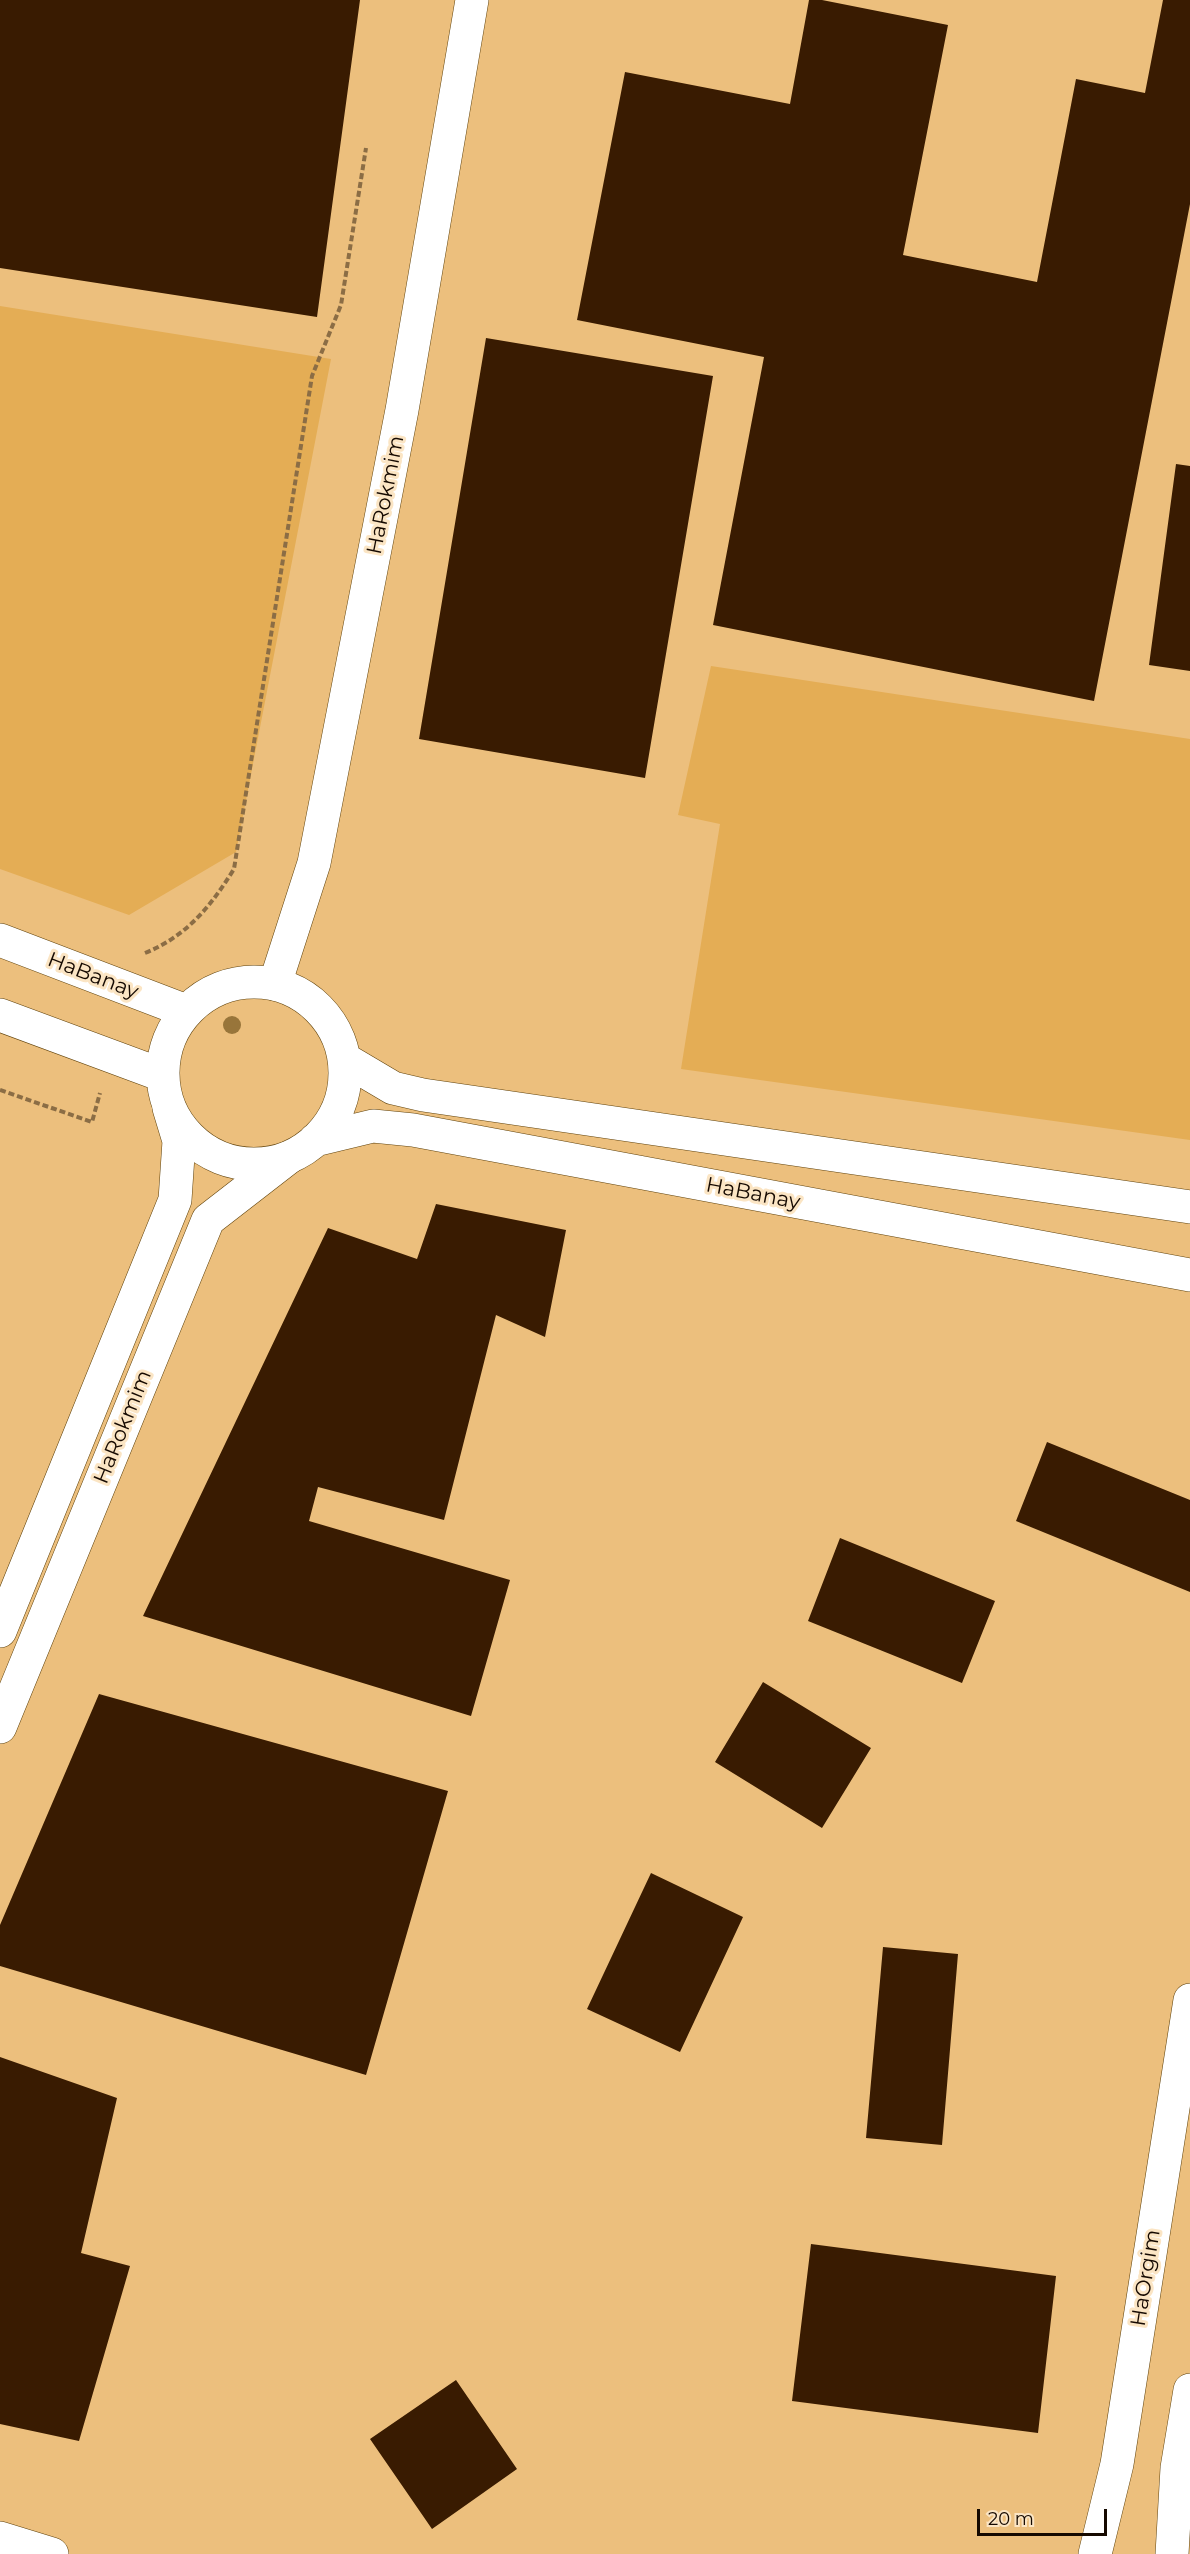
<!DOCTYPE html>
<html>
<head>
<meta charset="utf-8">
<style>
  body { margin:0 }
  #map { position:relative; width:1190px; height:2554px; overflow:hidden; background:#ecbf7d; font-family:Montserrat,sans-serif }
  canvas { display:block }
  .scale { position:absolute; left:977px; top:2509px; width:130px; height:27px; box-sizing:border-box; border:3px solid #150900; border-top:0; padding-left:8px; font-size:18px; line-height:21px; white-space:nowrap; color:#150900; -webkit-text-stroke:4px #fbe5c4; paint-order:stroke }
</style>
</head>
<body>
<div id="map">
<canvas width="1190" height="2554"></canvas>
<div class="scale">20 m</div>
</div>
<script>
const context = document.querySelector('canvas').getContext('2d');
context.lineJoin = 'round';
function paint(path, color) { context.fillStyle = color; context.fill(path, 'evenodd'); }
function strokePath(path, color, width, dash) { context.strokeStyle = color; context.lineWidth = width; context.lineCap = dash ? 'butt' : 'round'; context.setLineDash(dash || []); context.stroke(path); }
function write(font, color, halo, rows, align = 'center') {
  context.font = font + ' Montserrat,sans-serif'; context.lineWidth = 6; context.setLineDash([]); context.textBaseline = 'middle'; context.strokeStyle = halo; context.fillStyle = color; for (const [text, x, y, turn = 0] of rows) {
    context.save(); context.translate(x, y); context.rotate((+turn || 0) * Math.PI / 180); context.textAlign = isNaN(turn) ? turn : align; if (halo) context.strokeText(text, 0, 0); context.fillText(text, 0, 0); context.restore();
  }
}
paint(new Path2D(`
  M0 306 331 359 236 852 129 915 0 869Z
  M711 666 1190 739V1140L681 1069 720 824 678 815Z`), '#e4ad55');
paint(new Path2D(`
  M0 0H360L317 317 0 268Z
  M809 0H822L948 25 903 255 1037 282 1076 79 1145 93 1163 0H1190V204L1094 701 713 625 764 357 577 320 625 72 790 104Z
  M486 338 713 376 645 778 419 739Z
  M1176 464 1190 466V671L1149 665Z
  M436 1204 566 1230 545 1337 496 1315 444 1520 318 1487 309 1521 510 1580 471 1716 143 1616 328 1228 417 1259Z
  M1047 1442 1190 1500V1592L1016 1521Z
  M840 1538 995 1601 962 1683 808 1621Z
  M763 1682 871 1748 822 1828 715 1762Z
  M99 1694 448 1791 366 2075 0 1966V1925Z
  M651 1873 743 1917 680 2052 587 2009Z
  M883 1947 958 1954 942 2145 866 2138Z
  M0 2057 117 2098 81 2253 130 2266 79 2441 0 2424Z
  M811 2244 1056 2276 1038 2433 792 2401Z
  M456 2380 517 2469 432 2529 370 2439Z`), '#391b01');
const minor = new Path2D(`
  M275 984 314 863 402 410 472 0
  M0 1631 175 1200 179 1141 169 1108
  M0 1727 208 1220 288 1158`);
const tertiary = new Path2D(`
  M0 940 186 1011
  M163 1073a91 91 0 1 1 182 0a91 91 0 1 1-182 0Z
  M0 1015 162 1075
  M344 1059 393 1088 423 1095 1190 1207
  M315 1140 373 1126 413 1130 1190 1275
  M0 2538 52 2554
  M1095 2554 1117 2464 1190 2000
  M1172 2554 1177 2468 1190 2390`);
strokePath(minor, '#61430c', 34);
strokePath(tertiary, '#61430c', 34);
strokePath(new Path2D(`
  M145 953C187 936 211 906 234 869L312 376 341 305 366 148
  M0 1090 92 1122 100 1093`), '#8b6d45', 4, [6, 3]);
strokePath(minor, '#fff', 33);
strokePath(tertiary, '#fff', 33);
context.fillStyle = '#98753a';
for (const [x, y] of [
  [232,1025]
]) { context.beginPath(); context.arc(x, y, 9, 0, 2 * Math.PI); context.fill(); }
write('21px', '#150900', '#fbe5c4', [
  ["HaRokmim",386,495,-79],
  ["HaBanay",93,976,21],
  ["HaBanay",753,1194,11],
  ["HaRokmim",123,1427,-68],
  ["HaOrgim",1146,2278,-81]
]);
</script>
</body>
</html>
